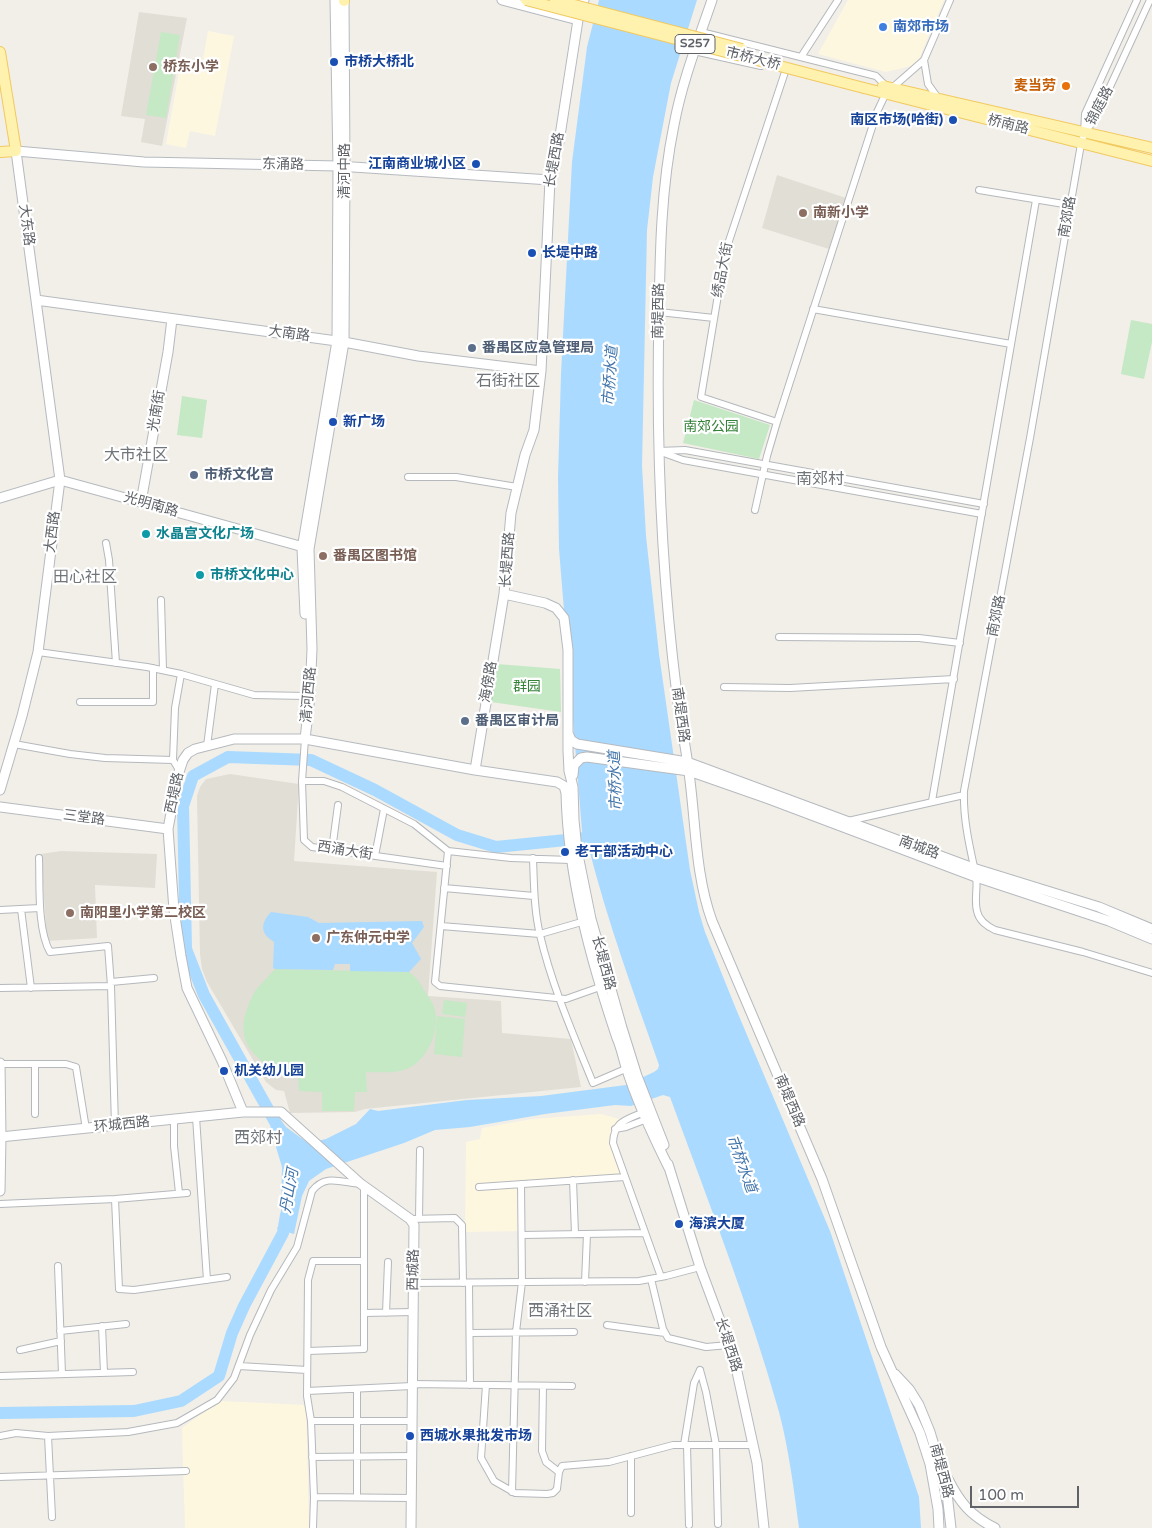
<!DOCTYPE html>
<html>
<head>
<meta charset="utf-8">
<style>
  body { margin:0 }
  #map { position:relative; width:1152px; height:1528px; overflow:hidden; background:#f1efe8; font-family:"Varela Round",sans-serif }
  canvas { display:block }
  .scale { position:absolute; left:970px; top:1486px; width:109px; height:22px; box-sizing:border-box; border:2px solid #5f6368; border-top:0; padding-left:6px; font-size:15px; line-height:18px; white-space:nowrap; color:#5f6368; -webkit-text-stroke:4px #fff; paint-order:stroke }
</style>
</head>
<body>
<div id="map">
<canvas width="1152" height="1528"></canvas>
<div class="scale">100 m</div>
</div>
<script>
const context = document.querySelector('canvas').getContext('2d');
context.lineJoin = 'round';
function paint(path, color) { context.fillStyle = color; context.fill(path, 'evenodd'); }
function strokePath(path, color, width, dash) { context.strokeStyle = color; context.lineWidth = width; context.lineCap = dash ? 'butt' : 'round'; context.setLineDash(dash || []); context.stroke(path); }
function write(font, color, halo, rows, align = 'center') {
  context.font = font + ' "Varela Round","Noto Sans SC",sans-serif'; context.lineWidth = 4.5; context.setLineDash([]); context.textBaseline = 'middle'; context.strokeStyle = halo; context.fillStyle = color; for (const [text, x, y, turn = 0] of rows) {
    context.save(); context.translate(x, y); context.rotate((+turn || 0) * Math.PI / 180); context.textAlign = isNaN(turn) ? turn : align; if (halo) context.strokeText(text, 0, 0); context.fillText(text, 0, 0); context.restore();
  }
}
paint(new Path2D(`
  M848 0H944L919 59 911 66 886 72 818 54Z
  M208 31 234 36 215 136 190 131 186 148 166 144 181 61 202 65Z
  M601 1114 637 1124 612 1136 623 1175 616 1181 523 1188 521 1231 465 1232 466 1142 480 1139 482 1128 532 1119Z
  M219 1401 306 1405 309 1528H185L182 1428Z`), '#fef7e0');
paint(new Path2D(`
  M139 12 187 18 162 146 141 142 145 119 121 116Z
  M777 175 846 198 829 249 762 228Z
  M230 774 299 784 294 861 437 872 428 996 501 1001 502 1033 571 1039 581 1087 365 1109 355 1112 290 1113 284 1091 276 1090 266 1082 207 982 202 969 200 954 197 796 200 787 206 779Z
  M61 851 157 854 155 888 95 885 97 938 47 941 41 854Z`), '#e1ded6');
paint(new Path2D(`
  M161 32 180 35 166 118 146 115Z
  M1131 320 1152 324V342L1144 379 1121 374Z
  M182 396 207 400 202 438 177 435Z
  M694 400 770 425 759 459 683 443Z
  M497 664 560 669 561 712 491 702Z
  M275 969 409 972C416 977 420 982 424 990 427 995 432 1001 434 1007 441 1028 429 1058 409 1068 396 1074 380 1072 366 1072L367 1092H355L354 1111H322V1092L299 1091 298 1071H268L267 1065C248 1051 240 1039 245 1015 248 1006 251 997 256 990 262 982 269 976 275 969Z
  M444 1000 467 1003 465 1017 442 1014Z
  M437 1016 465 1019 462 1057 434 1054Z`), '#c5e8c5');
paint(new Path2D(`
  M599 0H697L671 83 653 177 647 230 642 466 646 536 659 654 690 870 699 912 705 932 736 1009 830 1231 919 1497 921 1528H799C794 1490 789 1450 779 1412 749 1305 708 1201 670 1097L663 1095 631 1106 615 1105 545 1114 470 1127 435 1130 404 1143 326 1169 309 1181 302 1196 294 1234 277 1229 281 1218 282 1167 270 1127 280 1119 286 1127 308 1143 326 1139 356 1124 370 1109 378 1111 467 1100 541 1096 626 1085 654 1072 658 1069 659 1065C634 994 608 923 589 849L586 843H583L559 549 558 478 561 374 572 162 587 47Z
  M271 912 308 917 319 923 422 921 424 927 412 943 421 959 409 972 350 971V964H335L333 970 275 969 273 968 274 942C260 933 260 924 271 912Z`), '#aadaff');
strokePath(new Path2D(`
  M283 1136 204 995 186 949 183 806 193 776 228 757 311 760 375 790 457 835 496 847 586 838 598 831
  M0 1413 134 1411 181 1401 219 1376 232 1333 244 1306 283 1233 286 1215`), '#aadaff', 12);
const street = new Path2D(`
  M1137 0 1085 114 1084 134 1081 144 1030 438 964 791C963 820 970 848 976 876 978 887 974 900 977 911 979 921 987 926 995 930L1083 952 1152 973
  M701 32 876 76 887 87
  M694 51 761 66
  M801 57 838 0
  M924 60 928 84 938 98
  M892 88 924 60 950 0
  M1084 134 1096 117 1150 0
  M979 190 1070 205
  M813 309 1011 344
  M659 312 714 318
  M777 422 701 397 725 253 785 72
  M658 451 685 450 984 504
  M661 452 683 460 982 514
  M408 477H456L517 487
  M755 510 767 456 777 422 877 112 886 93H883
  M106 543 109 560 116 663
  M161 600 163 670
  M779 637 919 638 960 643
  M38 652 147 667 181 674 254 695 306 696
  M724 687 790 688 954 679
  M80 702H153V668
  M305 739 302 781 304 840 312 847 447 866
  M14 744 70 754 105 758 173 760
  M207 746 215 684
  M179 770 173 760 175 708 181 674
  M302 781H324L342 787 414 824 448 851 511 858 571 860
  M932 801 1036 200
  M848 821 964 795
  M332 850 338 805
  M448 851 435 982 440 986 566 999 600 987
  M375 856 384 809
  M39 858C40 884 37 929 50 952L108 946 111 986 115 1126
  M533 858C534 884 534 910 540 935 552 986 573 1034 593 1083L630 1067
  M444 888 534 896
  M21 909 31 988
  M0 910 40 908
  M441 926 540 934 585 921
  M111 982 154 978
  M0 988 111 986
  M0 1064H66L76 1067 86 1129
  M644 1112C626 1120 614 1121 613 1143L661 1277
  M35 1114V1064
  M196 1117 207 1280
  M174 1119V1146L179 1193
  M615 1129 626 1127 647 1119
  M573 1180 575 1234
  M479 1187 625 1177
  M115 1199 119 1289 134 1290 227 1277
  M0 1204 115 1199 187 1193
  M410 1219 455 1218 462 1225 463 1283
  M419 1219 420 1150
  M522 1235 645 1233
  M58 1266 62 1374
  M651 1279 663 1329 668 1338 706 1347 729 1345
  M585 1282 587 1234
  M413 1283 639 1281 666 1276 700 1267
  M469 1283 470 1385
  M364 1313 413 1312
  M386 1313 388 1262
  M607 1325 665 1333
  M102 1326 104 1373
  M60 1331 126 1324
  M470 1333 574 1332
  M20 1350 61 1341
  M308 1351 364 1349V1187
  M239 1366 307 1370
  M700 1370 706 1392 716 1445 718 1524
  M0 1376 133 1372
  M412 1384 572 1386
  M486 1385 481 1458 494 1481 515 1493 547 1494 553 1493 557 1489 559 1472 562 1466 609 1462 673 1445H753
  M543 1386 542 1451 546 1462 559 1472
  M357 1390V1497
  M307 1391 412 1386
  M311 1421H412
  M0 1436 16 1433 48 1436 128 1432 177 1423 217 1400 234 1378 250 1335 271 1290 297 1247 312 1191C326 1173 342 1183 361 1184
  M48 1436 52 1517
  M684 1445 694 1383 700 1370
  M687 1445 689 1525
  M312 1457 411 1456
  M0 1477 186 1471
  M512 1492 516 1332 522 1282 521 1184
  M314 1497 311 1421 307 1396 308 1280 313 1261H364
  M631 1513V1456
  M313 1528 314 1497 411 1498`);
const secondary = new Path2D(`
  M502 0 578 20
  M712 0C698 41 682 82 674 125 661 188 660 252 659 316 656 443 661 569 677 695 680 721 686 747 689 773 696 823 695 874 712 921L822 1179 881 1347 920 1433 930 1464 938 1509 939 1528
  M36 300 344 342 418 356 541 371
  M0 498 60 480 307 548
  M141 502 168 352 172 319
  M504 594 545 603 556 608 564 618 568 650V751L569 771 573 787 574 820 577 850 591 919 622 1028 637 1076 664 1145
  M305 614 302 549 337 341 338 166 335 0
  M568 733 571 740 577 744 687 762 973 868 1099 907 1152 929
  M305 739 310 696 312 649 309 549 344 342 345 167 344 0
  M475 770 504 594 511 513 525 455 534 430 541 371 550 180 559 142 578 20 584 0
  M573 775 574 765 581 758 587 757 689 771 769 799 976 877 1109 921 1152 939
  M0 790 22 716 38 652 60 480 16 151 144 162 338 166 550 180
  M0 807 168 829
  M0 1063 1 1137 0 1191
  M243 1112 222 1061 187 988 181 956 174 910 168 829 178 775 183 760 188 753 195 749 234 739H305L475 770 557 782 564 786 566 793C568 877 590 958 617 1038 621 1047 623 1057 626 1067 637 1102 653 1136 669 1168
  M0 1137 243 1112H281L361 1184 410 1219 414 1225 411 1528
  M668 1164 700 1267 734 1358 757 1463 764 1528
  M895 1374 909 1389 919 1405 930 1432 946 1485 951 1528
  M948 1479C960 1503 971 1516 995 1528`);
const primary = new Path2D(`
  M344 1V0
  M0 52 16 151 0 152
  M883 86 1152 148
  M864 88 1152 161`);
strokePath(street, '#b5b8bc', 8);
strokePath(secondary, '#b6babf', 11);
strokePath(primary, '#f2c960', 12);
strokePath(street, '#fff', 6);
strokePath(secondary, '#fff', 9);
strokePath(primary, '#fff2af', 10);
const primaryBridge = new Path2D(`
  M526 0 864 88
  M555 0 742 49`);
strokePath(primaryBridge, '#f2c960', 12, []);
strokePath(primaryBridge, '#fff2af', 10);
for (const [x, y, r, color] of [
  [883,27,5,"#3f7fe0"],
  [334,62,5,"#1a4fb4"],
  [153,67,5,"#8d6e63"],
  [1066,86,5,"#e8710a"],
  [953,120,5,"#1a4fb4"],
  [476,164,5,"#1a4fb4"],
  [803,213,5,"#8d6e63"],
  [532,253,5,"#1a4fb4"],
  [472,348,5,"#5c6f8a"],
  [333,422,5,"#1a4fb4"],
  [194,475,5,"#5c6f8a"],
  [146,534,5,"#0f9aa8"],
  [323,556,5,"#8d6e63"],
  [200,575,5,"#0f9aa8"],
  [465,721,5,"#5c6f8a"],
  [565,852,5,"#1a4fb4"],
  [70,913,5,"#8d6e63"],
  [316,938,5,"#8d6e63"],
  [224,1071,5,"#1a4fb4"],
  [679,1224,5,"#1a4fb4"],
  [410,1436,5,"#1a4fb4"]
]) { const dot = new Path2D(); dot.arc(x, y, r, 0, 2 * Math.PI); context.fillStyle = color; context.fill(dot); strokePath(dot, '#fff', 2); }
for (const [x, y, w] of [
  [695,44,40]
]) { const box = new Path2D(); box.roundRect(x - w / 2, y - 9.5, w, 19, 4); context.fillStyle = '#fff'; context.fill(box); strokePath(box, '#5f6368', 1); }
write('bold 12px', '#5f6368', null, [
  ["S257",695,44]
]);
write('bold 14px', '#366cbe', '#fff', [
  ["南郊市场",893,27]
], 'left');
write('14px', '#5f6368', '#fff', [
  ["市桥大桥",753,59,14],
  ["锦庭路",1100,106,-62],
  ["桥南路",1008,125,14],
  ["长堤西路",555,160,-80],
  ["东涌路",283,165,1],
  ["清河中路",345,171,-90],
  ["南郊路",1068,217,-80],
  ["大东路",26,225,82],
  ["绣品大街",723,270,-79],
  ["南堤西路",659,311,-89],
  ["大南路",289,334,8],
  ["光南街",157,411,-80],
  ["光明南路",151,505,16],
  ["大西路",53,532,-83],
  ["长堤西路",508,560,-86],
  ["南郊路",997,616,-79],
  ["海傍路",489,682,-80],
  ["清河西路",309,695,-85],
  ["南堤西路",680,715,82],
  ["西堤路",175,793,-78],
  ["三堂路",84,818,7],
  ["南城路",919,848,20],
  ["西涌大街",345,851,9],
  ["长堤西路",603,963,75],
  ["南堤西路",789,1101,67],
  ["环城西路",122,1125,-6],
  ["西城路",414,1270,-89],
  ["长堤西路",728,1345,72],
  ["南堤西路",941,1471,75]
]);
write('bold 14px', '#164399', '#fff', [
  ["市桥大桥北",344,62],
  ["南区市场(哈街)",943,120,"right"],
  ["江南商业城小区",466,164,"right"],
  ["长堤中路",542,253],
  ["新广场",343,422],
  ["老干部活动中心",575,852],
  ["机关幼儿园",234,1071],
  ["海滨大厦",689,1224],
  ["西城水果批发市场",420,1436]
], 'left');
write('bold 14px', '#785e54', '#fff', [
  ["桥东小学",163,67],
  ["南新小学",813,213],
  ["番禺区图书馆",333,556],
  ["南阳里小学第二校区",80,913],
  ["广东仲元中学",326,938]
], 'left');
write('bold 14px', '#c56008', '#fff', [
  ["麦当劳",1056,86]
], 'right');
write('bold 14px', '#4e5e75', '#fff', [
  ["番禺区应急管理局",482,348],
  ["市桥文化宫",204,475],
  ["番禺区审计局",475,721]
], 'left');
write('14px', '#348238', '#fff', [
  ["南郊公园",711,427],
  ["群园",527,687]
]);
write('bold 14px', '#0d838f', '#fff', [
  ["水晶宫文化广场",156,534],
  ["市桥文化中心",210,575]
], 'left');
write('italic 15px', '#4174aa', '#fff', [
  ["市桥水道",611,376,-86],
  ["市桥水道",616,781,-92],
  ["市桥水道",741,1164,70],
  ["丹山河",290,1191,-80]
]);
write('16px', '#70757a', '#fff', [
  ["石街社区",508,382],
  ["大市社区",136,456],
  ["南郊村",820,480],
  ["田心社区",85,578],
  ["西郊村",258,1139],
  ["西涌社区",560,1312]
]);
</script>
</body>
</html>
